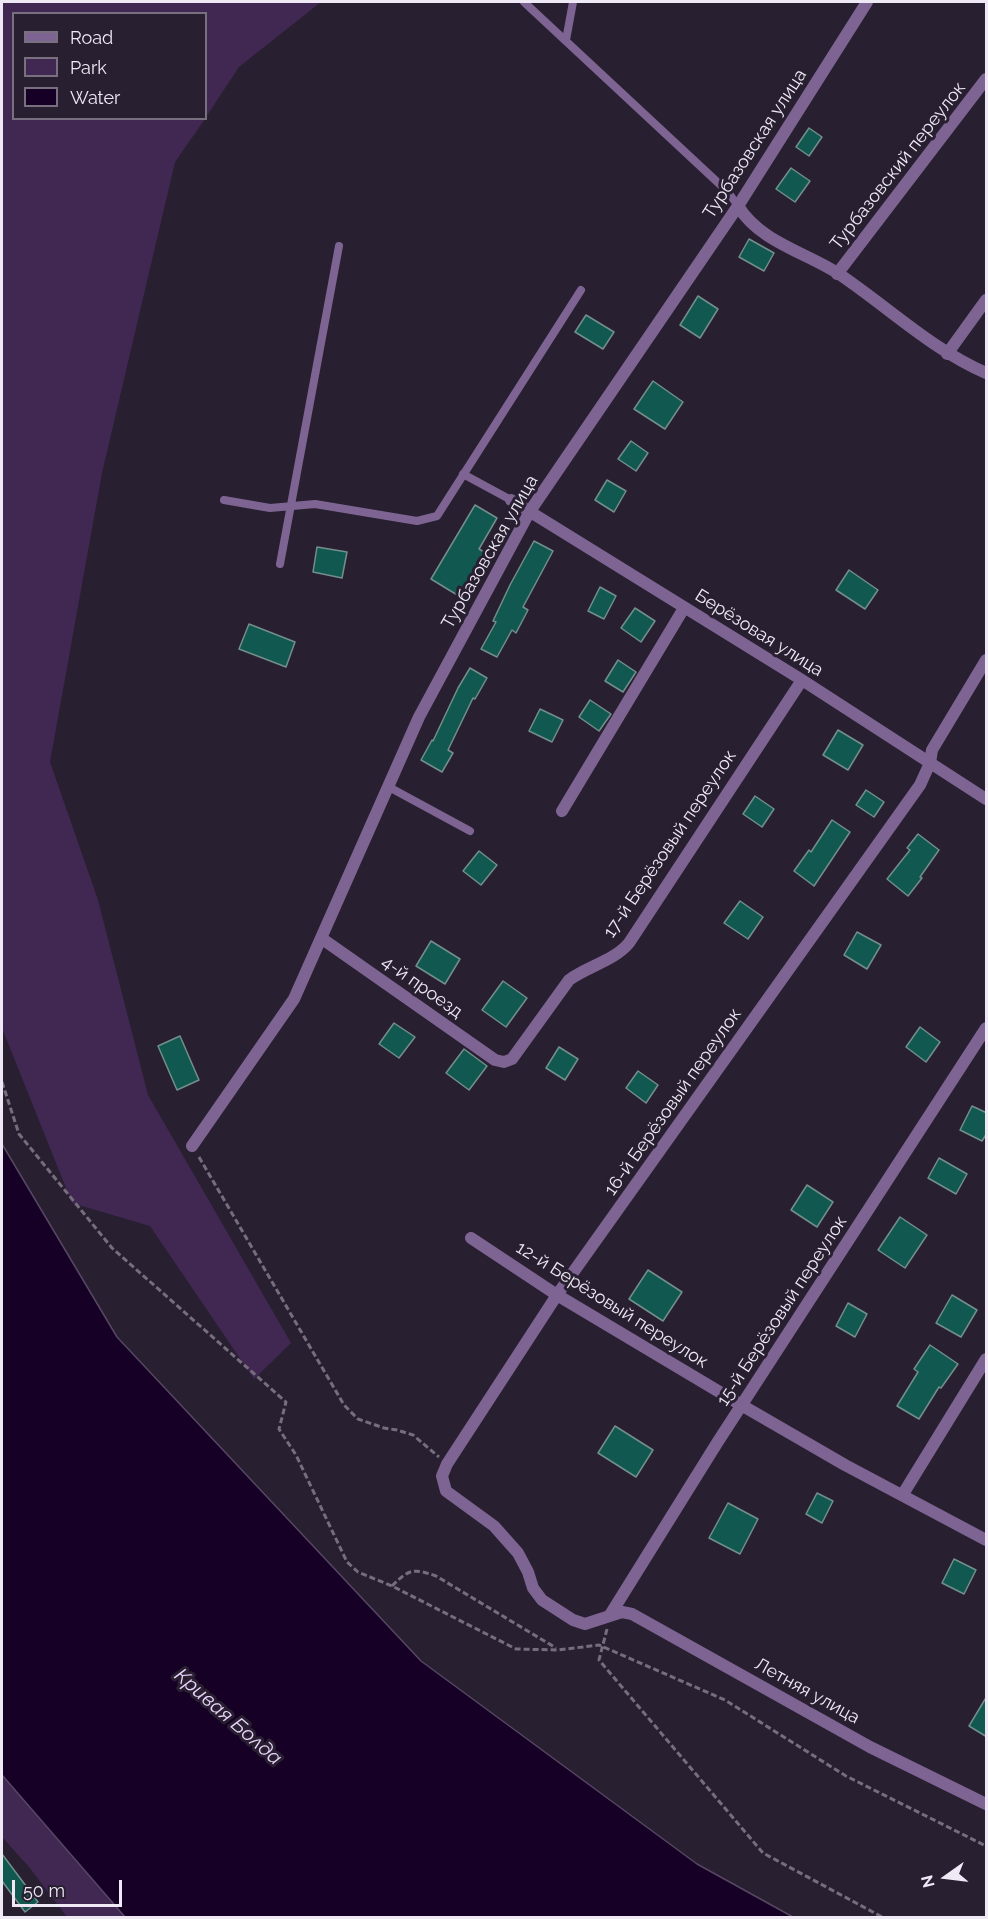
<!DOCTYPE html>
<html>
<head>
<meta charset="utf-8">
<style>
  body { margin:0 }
  #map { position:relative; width:988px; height:1919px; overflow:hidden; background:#281f30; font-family:Raleway,sans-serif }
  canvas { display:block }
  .frame { position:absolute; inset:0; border:3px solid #efe9f5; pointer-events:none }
  .legend { position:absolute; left:12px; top:12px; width:195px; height:108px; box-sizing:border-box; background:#281f30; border:2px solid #78707f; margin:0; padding:8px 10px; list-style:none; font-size:18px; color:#efe9f5 }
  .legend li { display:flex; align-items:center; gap:12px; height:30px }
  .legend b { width:30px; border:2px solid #78707f }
  .north { position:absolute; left:916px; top:1847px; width:60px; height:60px; -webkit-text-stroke:4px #281f30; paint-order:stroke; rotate:256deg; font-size:16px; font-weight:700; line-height:24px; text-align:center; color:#efe9f5 }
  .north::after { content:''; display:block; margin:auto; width:21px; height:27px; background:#efe9f5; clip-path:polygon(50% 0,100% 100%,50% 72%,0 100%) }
  .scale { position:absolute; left:12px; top:1880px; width:110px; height:27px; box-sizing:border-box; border:3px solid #efe9f5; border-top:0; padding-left:8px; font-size:18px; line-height:21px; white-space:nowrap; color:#efe9f5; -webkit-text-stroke:4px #281f30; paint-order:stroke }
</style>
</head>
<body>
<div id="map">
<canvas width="988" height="1919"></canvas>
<div class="frame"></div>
<ul class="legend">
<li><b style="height:8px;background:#7e6493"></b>Road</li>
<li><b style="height:16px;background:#412853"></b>Park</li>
<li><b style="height:16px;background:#160026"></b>Water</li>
</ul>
<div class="north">N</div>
<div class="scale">50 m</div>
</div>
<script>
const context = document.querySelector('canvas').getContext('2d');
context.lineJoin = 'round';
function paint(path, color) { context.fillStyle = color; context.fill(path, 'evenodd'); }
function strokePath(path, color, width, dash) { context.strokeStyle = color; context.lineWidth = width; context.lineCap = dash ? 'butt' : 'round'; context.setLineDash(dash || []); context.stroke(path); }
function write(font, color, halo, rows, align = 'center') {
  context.font = font + ' Raleway,sans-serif'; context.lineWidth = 6; context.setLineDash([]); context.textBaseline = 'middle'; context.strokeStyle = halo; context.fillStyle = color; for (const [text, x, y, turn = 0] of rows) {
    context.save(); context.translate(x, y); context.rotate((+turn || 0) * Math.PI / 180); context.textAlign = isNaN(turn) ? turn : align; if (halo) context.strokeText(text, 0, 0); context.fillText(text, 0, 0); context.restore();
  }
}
paint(new Path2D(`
  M2 2H321L239 67 206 117V14H14V118L205 119 175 162 102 473 50 762 98 900 148 1095 291 1343 254 1379 150 1226 72 1203 2 1028Z
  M2 1775 125 1917H67L29 1867 2 1837Z`), '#412853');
const water = new Path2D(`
  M2 1144 117 1337 421 1661 697 1864 793 1917H125L2 1775Z`);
paint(water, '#160026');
strokePath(water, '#574664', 1.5);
const building = new Path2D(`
  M809 128 822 137 809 156 796 147Z
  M791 168 810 181 795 202 776 189Z
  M749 239 774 253 764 271 739 257Z
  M698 296 718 309 700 338 680 325Z
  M586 315 614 332 603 349 575 332Z
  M653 381 683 402 665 429 634 409Z
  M631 441 648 453 636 471 618 459Z
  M607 480 626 491 614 512 595 500Z
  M475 505 497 518 479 549 493 557 467 601 431 579Z
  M534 541 553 551 523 607 528 610 516 633 512 630 497 657 481 649 496 622 493 621 510 585Z
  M317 547 347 552 342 578 313 572Z
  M849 570 878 590 865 609 836 590Z
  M600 587 616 596 604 619 588 611Z
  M635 608 655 621 641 642 621 628Z
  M249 624 295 642 286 667 239 649Z
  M618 660 636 672 623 692 605 681Z
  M470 668 487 678 475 699 473 698 448 750 453 753 442 772 421 760 432 740 433 741 458 688Z
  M590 700 611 714 599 731 579 717Z
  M540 709 563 720 552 742 529 731Z
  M838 730 863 745 848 770 823 755Z
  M866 790 884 802 874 817 856 805Z
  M755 796 774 809 762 827 743 814Z
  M832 820 850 832 814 886 794 871 809 850 811 852Z
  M918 834 939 850 920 877 922 878 908 896 887 879 910 850 907 848Z
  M479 851 497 865 481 885 463 871Z
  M740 901 763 917 748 939 724 923Z
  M857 932 881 945 867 969 844 955Z
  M431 941 460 959 445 984 416 966Z
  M503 981 527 998 506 1027 482 1010Z
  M394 1023 415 1037 399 1058 379 1044Z
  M920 1027 940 1042 926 1062 906 1047Z
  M180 1036 199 1080 177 1090 158 1046Z
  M559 1047 578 1059 565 1080 546 1068Z
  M464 1049 487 1066 469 1090 446 1073Z
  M638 1071 658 1085 646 1103 626 1088Z
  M972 1106 987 1113V1133L982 1141 960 1130Z
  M939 1158 967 1174 956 1194 928 1178Z
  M807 1185 833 1202 817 1227 791 1210Z
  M900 1217 927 1235 905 1268 878 1250Z
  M648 1270 682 1292 663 1321 629 1299Z
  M952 1295 977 1310 961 1337 936 1323Z
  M848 1303 867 1314 855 1337 836 1326Z
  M930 1345 958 1364 941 1388 939 1387 919 1419 897 1406 918 1372 914 1369Z
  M615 1426 653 1450 636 1477 598 1453Z
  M817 1493 833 1501 822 1523 806 1514Z
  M728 1503 758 1519 740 1554 709 1538Z
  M954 1559 976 1570 964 1594 942 1583Z
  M987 1696V1737L969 1726Z
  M2 1854 38 1902 25 1912 2 1881Z`);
paint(building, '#115851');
strokePath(building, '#738f8b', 1.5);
strokePath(new Path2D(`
  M2 1082 19 1134 112 1248 286 1402 279 1429 296 1455 347 1562 358 1572 392 1586 516 1649 558 1650 599 1645 725 1700 846 1776 986 1846
  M199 1157 344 1405 358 1419 384 1428 397 1430 413 1435 439 1457
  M392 1586C409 1569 413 1568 436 1576L556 1648
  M607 1629 599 1660 763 1853 884 1918`), '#766e7d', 3, [6, 3]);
strokePath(new Path2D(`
  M524 2 728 192 738 206
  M566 40 573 2
  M463 474 511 500
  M224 500 270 508 315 504 417 521 437 516 581 290
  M280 564 339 246
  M387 786 470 831`), '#7e6493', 8);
strokePath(new Path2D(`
  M738 206C760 242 805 252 839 274 888 307 931 349 986 373
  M837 274 986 79
  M947 354 986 300
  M511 500 802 680 986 799
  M986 660 932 750 930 763 920 785 557 1295 447 1464 442 1476 446 1491 494 1526 518 1553 528 1572 533 1588 542 1600 573 1620 585 1624 622 1612 632 1614 870 1747 986 1804
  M562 811 684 608
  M321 938 495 1060 504 1062 512 1059 569 980C588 966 614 961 629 943L802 680
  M192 1146 294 999 419 717 530 511 738 206 867 2
  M471 1238 557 1295 743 1406 845 1465 986 1540
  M903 1494 986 1359
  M610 1615 717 1443 986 1028`), '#7e6493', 12);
write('18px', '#efe9f5', '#281f30', [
  ["Турбазовская улица",755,144,-57],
  ["Турбазовский переулок",898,166,-52],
  ["Турбазовская улица",490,552,-60],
  ["Берёзовая улица",759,633,32],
  ["17-й Берёзовый переулок",670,844,-56],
  ["4-й проезд",422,987,35],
  ["16-й Берёзовый переулок",673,1102,-55],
  ["12-й Берёзовый переулок",612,1305,32],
  ["15-й Берёзовый переулок",782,1311,-57],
  ["Летняя улица",807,1691,29]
]);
write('italic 20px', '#ead5fc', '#281f30', [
  ["Кривая Болда",228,1717,41]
]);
</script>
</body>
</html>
